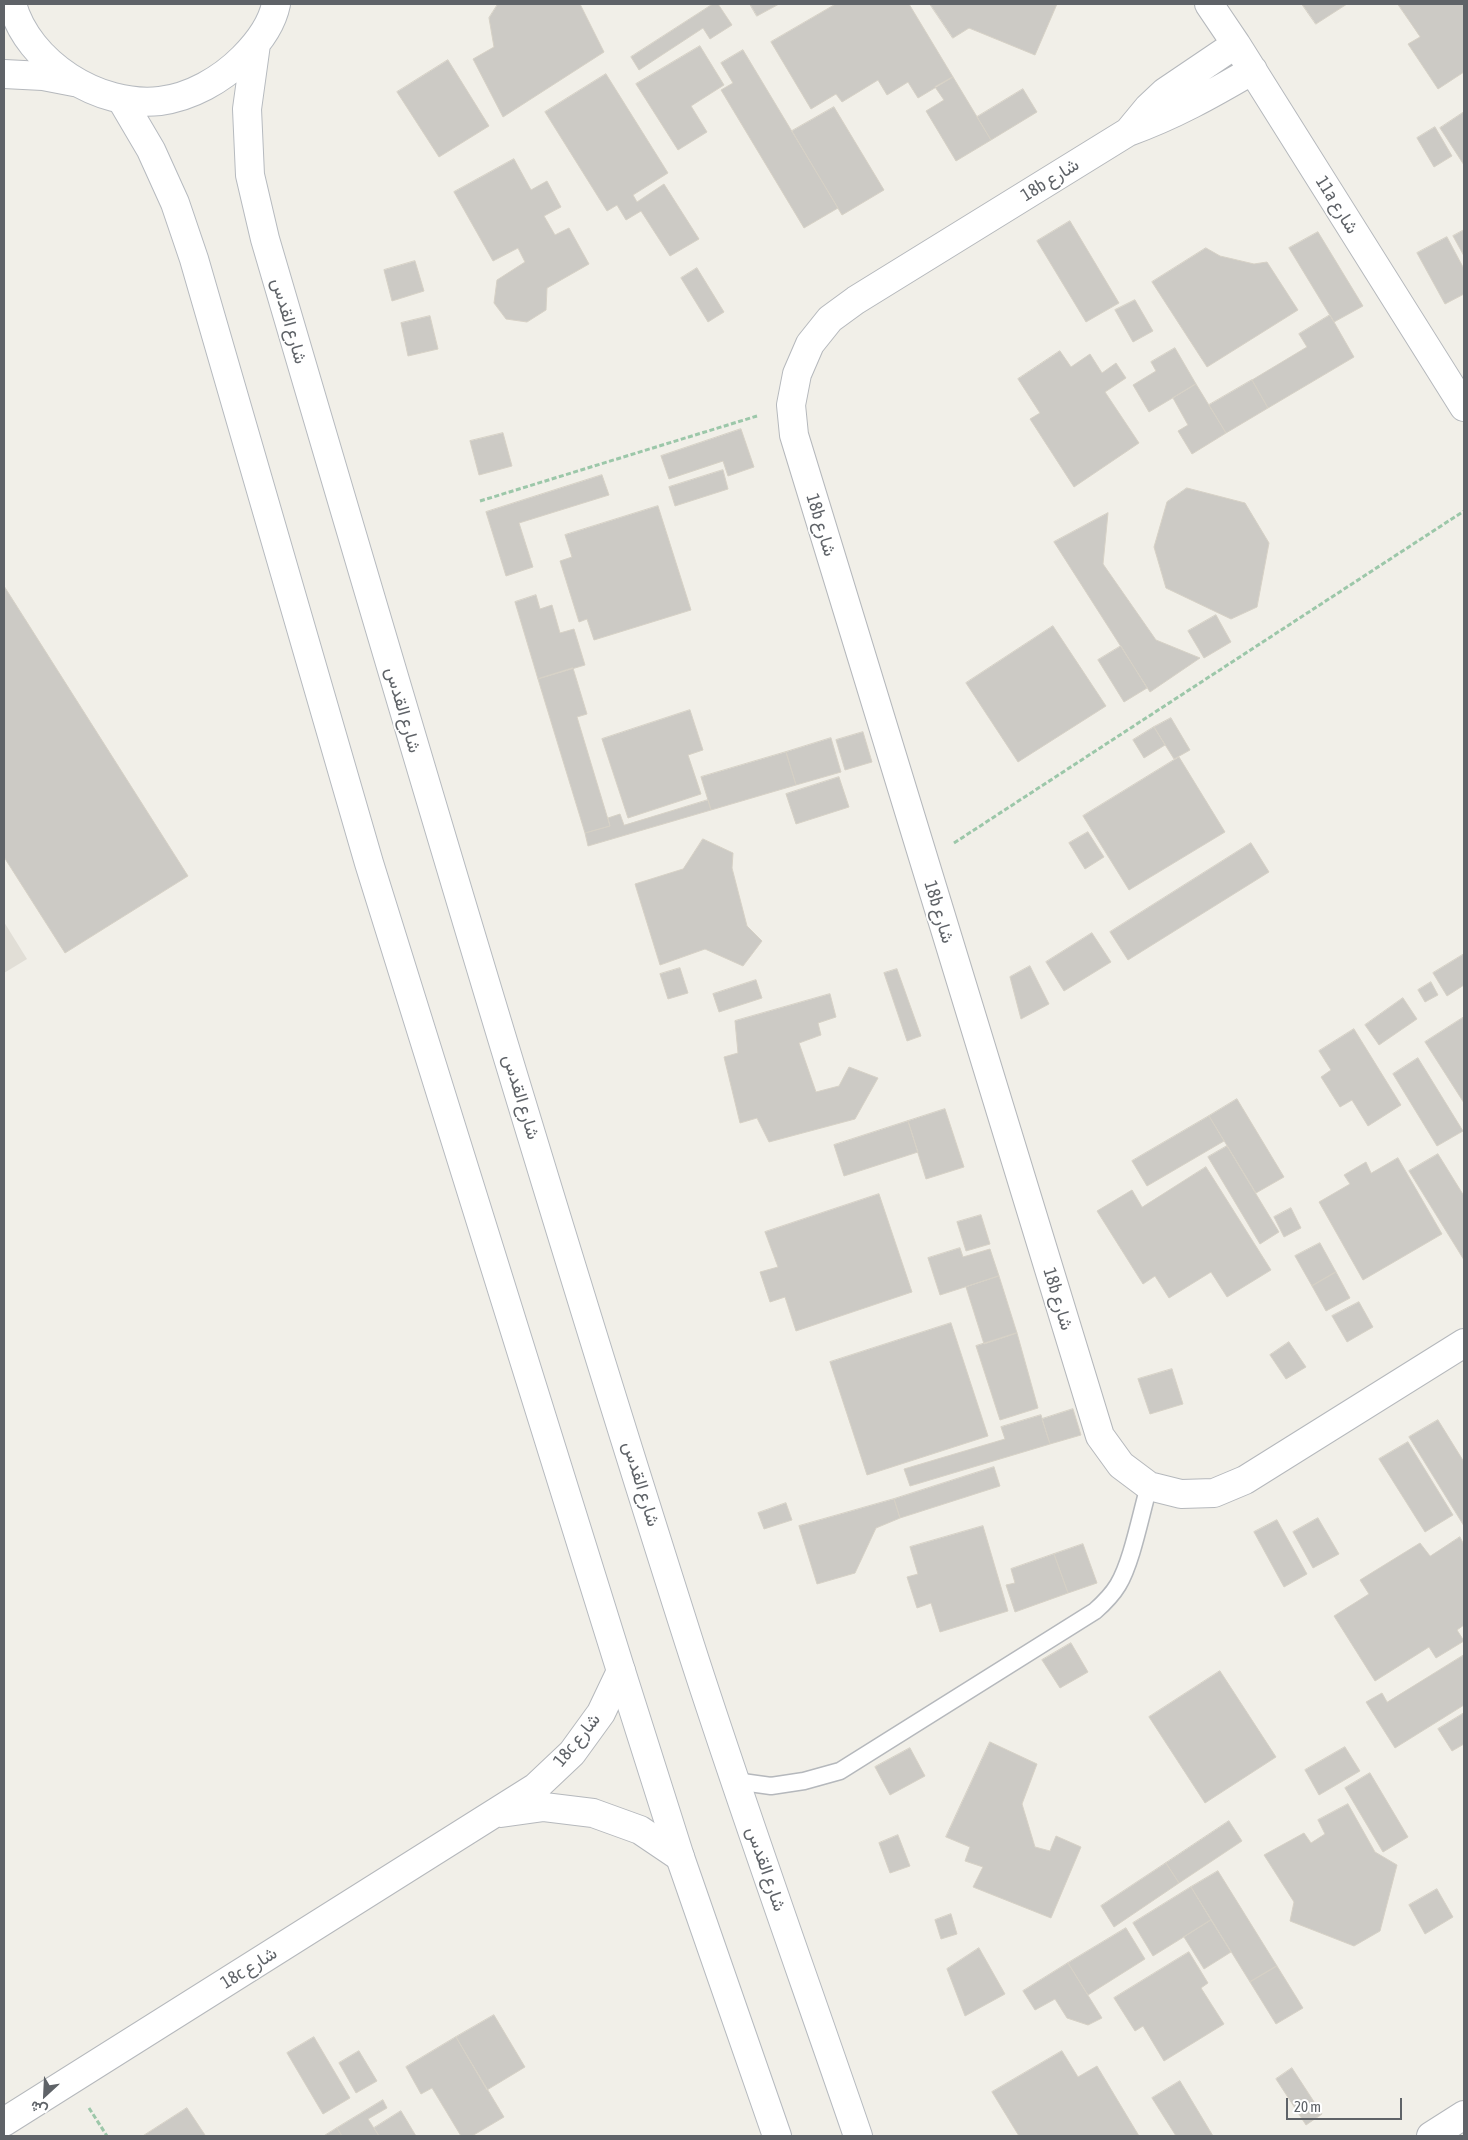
<!DOCTYPE html>
<html>
<head>
<meta charset="utf-8">
<style>
  body { margin:0 }
  #map { position:relative; width:1468px; height:2140px; overflow:hidden; background:#f1efe8; font-family:"Asap Condensed",Vazirmatn,sans-serif }
  canvas { display:block }
  .frame { position:absolute; inset:0; border:5px solid #5f6368; pointer-events:none }
  .north { position:absolute; left:20px; top:2070px; width:50px; height:50px; -webkit-text-stroke:4px #fff; paint-order:stroke; rotate:205deg; font-size:14px; font-weight:700; line-height:20px; text-align:center; color:#5f6368 }
  .north::after { content:''; display:block; margin:auto; width:18px; height:22px; background:#5f6368; clip-path:polygon(50% 0,100% 100%,50% 72%,0 100%) }
  .scale { position:absolute; left:1286px; top:2098px; width:116px; height:22px; box-sizing:border-box; border:2px solid #5f6368; border-top:0; padding-left:6px; font-size:15px; line-height:18px; white-space:nowrap; color:#5f6368; -webkit-text-stroke:4px #fff; paint-order:stroke }
</style>
</head>
<body>
<div id="map">
<canvas width="1468" height="2140"></canvas>
<div class="frame"></div>
<div class="north">ش</div>
<div class="scale">20 m</div>
</div>
<script>
const context = document.querySelector('canvas').getContext('2d');
context.lineJoin = 'round';
function paint(path, color) { context.fillStyle = color; context.fill(path, 'evenodd'); }
function strokePath(path, color, width, dash) { context.strokeStyle = color; context.lineWidth = width; context.lineCap = dash ? 'butt' : 'round'; context.setLineDash(dash || []); context.stroke(path); }
function write(font, color, halo, rows, align = 'center') {
  context.font = font + ' "Asap Condensed",Vazirmatn,sans-serif'; context.lineWidth = 4; context.setLineDash([]); context.textBaseline = 'middle'; context.strokeStyle = halo; context.fillStyle = color; for (const [text, x, y, turn = 0] of rows) {
    context.save(); context.translate(x, y); context.rotate((+turn || 0) * Math.PI / 180); context.textAlign = isNaN(turn) ? turn : align; if (halo) context.strokeText(text, 0, 0); context.fillText(text, 0, 0); context.restore();
  }
}
paint(new Path2D(`
  M4 922 27 959 4 973Z`), '#e1ded6');
const building = new Path2D(`
  M498 4H580L604 52 503 117 473 59 494 47 489 18Z
  M713 4H718L732 25 710 39 703 28 639 70 631 57Z
  M750 4H779L757 16Z
  M836 4H909L953 77 918 98 908 82 887 95 878 80 842 102 836 94 811 109 771 42Z
  M930 4H1057L1035 55 969 28 953 38Z
  M1302 4H1347L1316 24Z
  M1398 4H1464V72L1438 89 1408 44 1420 37Z
  M700 46 724 85 691 106 707 132 678 150 636 84Z
  M743 50 838 208 804 228 721 90 733 83 721 63Z
  M448 60 489 126 439 157 397 92Z
  M606 74 668 173 633 195 637 202 664 184 699 239 670 256 641 211 626 220 617 205 607 211 545 112Z
  M953 77 991 140 956 161 926 111 944 100 935 87Z
  M1023 89 1037 112 991 140 977 117Z
  M834 107 884 190 842 215 792 131Z
  M1464 112V165L1440 128Z
  M1435 127 1452 156 1434 167 1417 138Z
  M514 159 531 190 547 181 561 207 544 216 555 235 569 228 589 264 547 288 546 310 527 322 506 319 494 303 497 280 525 262 518 248 493 261 454 192Z
  M1070 221 1119 303 1086 322 1037 241Z
  M1464 230V256L1453 236Z
  M1318 232 1363 306 1334 322 1289 248Z
  M1447 237 1464 269V294L1445 304 1417 253Z
  M1206 248 1220 256 1254 264 1267 262 1298 310 1207 367 1152 282Z
  M415 261 424 291 392 301 384 270Z
  M697 268 724 312 708 322 681 278Z
  M1135 300 1153 331 1133 342 1115 310Z
  M1330 315 1354 357 1268 408 1252 380 1307 347 1299 334Z
  M430 316 438 349 408 356 401 323Z
  M1175 348 1196 384 1149 412 1133 385 1156 371 1151 362Z
  M1060 351 1071 367 1090 354 1102 373 1116 363 1126 378 1105 392 1139 443 1074 487 1030 419 1040 413 1018 379Z
  M1252 380 1268 408 1226 433 1209 405Z
  M1196 384 1226 433 1192 454 1178 431 1188 425 1173 398Z
  M741 429 754 467 728 476 723 461 669 479 661 456Z
  M503 433 512 466 479 475 470 441Z
  M723 470 728 489 675 506 669 487Z
  M602 475 609 495 519 523 533 567 506 576 486 512Z
  M1187 488 1245 503 1269 543 1257 607 1231 619 1166 588 1154 547 1167 502Z
  M658 506 691 610 594 640 587 619 579 622 560 561 572 557 565 535Z
  M1108 513 1103 564 1156 640 1200 658 1150 692 1054 542Z
  M4 586 188 876 65 953 4 857Z
  M536 595 540 609 552 605 560 633 574 629 585 665 538 679 515 602Z
  M1216 615 1231 642 1204 658 1188 631Z
  M1053 626 1106 706 1018 762 966 683Z
  M1121 646 1147 688 1124 702 1098 660Z
  M573 668 587 714 577 717 610 826 585 833 538 679Z
  M690 710 703 750 688 755 701 794 628 818 602 739Z
  M1171 718 1190 750 1174 759 1154 727Z
  M1154 727 1165 745 1144 758 1133 740Z
  M863 732 872 762 845 770 836 740Z
  M831 738 841 772 796 785 786 752Z
  M786 752 796 785 711 810 701 777Z
  M1179 757 1225 832 1129 890 1083 816Z
  M839 777 849 807 796 824 786 794Z
  M708 800 711 810 588 846 585 833 610 826 608 818 620 814 624 825Z
  M1088 832 1104 857 1085 869 1069 843Z
  M703 839 733 853 732 868 747 926 762 941 743 966 705 949 660 965 635 884 683 869Z
  M1251 843 1269 872 1128 960 1110 932Z
  M1092 933 1111 962 1064 991 1046 962Z
  M1464 954V985L1447 996 1433 973Z
  M1030 966 1049 1004 1021 1019 1010 977Z
  M680 968 688 993 668 999 660 974Z
  M897 969 921 1036 907 1041 884 973Z
  M756 980 762 998 719 1012 713 994Z
  M1431 982 1438 995 1425 1002 1418 990Z
  M830 994 836 1017 818 1023 821 1035 799 1043 816 1092 839 1086 849 1067 878 1078 855 1119 769 1142 757 1118 740 1123 724 1057 738 1053 735 1021Z
  M1403 998 1417 1019 1379 1045 1365 1025Z
  M1464 1017V1103L1425 1042Z
  M1354 1029 1401 1105 1368 1126 1352 1100 1340 1107 1321 1077 1331 1070 1319 1051Z
  M1418 1058 1463 1131 1437 1146 1393 1074Z
  M1237 1099 1284 1177 1256 1193 1209 1116Z
  M945 1109 964 1167 926 1179 908 1121Z
  M1209 1116 1224 1141 1147 1186 1132 1161Z
  M908 1121 918 1152 844 1176 834 1145Z
  M1227 1146 1279 1232 1260 1244 1208 1157Z
  M1438 1154 1464 1196V1260L1409 1171Z
  M1398 1158 1442 1234 1363 1280 1319 1202 1350 1184 1344 1175 1366 1162 1371 1173Z
  M1206 1167 1271 1270 1227 1297 1211 1272 1169 1298 1155 1276 1143 1284 1097 1211 1132 1190 1142 1207Z
  M879 1194 912 1292 796 1331 785 1297 770 1302 760 1272 778 1267 765 1232Z
  M1291 1208 1301 1228 1284 1237 1274 1217Z
  M981 1215 990 1244 966 1251 957 1222Z
  M1320 1243 1336 1272 1312 1286 1295 1256Z
  M960 1248 963 1257 990 1249 999 1276 940 1295 928 1258Z
  M1336 1272 1350 1298 1326 1311 1312 1286Z
  M999 1276 1017 1333 984 1344 966 1287Z
  M1359 1302 1373 1327 1347 1342 1332 1316Z
  M951 1323 988 1436 867 1475 830 1362Z
  M1017 1333 1038 1408 1000 1420 976 1346Z
  M1289 1342 1306 1367 1286 1379 1270 1355Z
  M1172 1369 1183 1404 1150 1414 1138 1379Z
  M1073 1409 1081 1435 1050 1444 1042 1419Z
  M1041 1415 1050 1444 910 1486 904 1469 1005 1439 1001 1427Z
  M1438 1420 1464 1462V1526L1409 1437Z
  M1408 1442 1453 1515 1425 1532 1379 1459Z
  M994 1467 1000 1486 900 1518 894 1499Z
  M894 1499 900 1518 876 1528 855 1573 817 1584 799 1526Z
  M786 1503 792 1520 764 1529 758 1513Z
  M1318 1518 1339 1554 1313 1568 1293 1532Z
  M1277 1520 1307 1574 1284 1587 1254 1532Z
  M983 1526 1008 1611 940 1632 931 1603 917 1608 907 1577 918 1574 910 1547Z
  M1460 1537 1464 1545V1625L1457 1630 1464 1641 1436 1658 1429 1647 1375 1681 1334 1616 1369 1594 1360 1580 1420 1543 1430 1556Z
  M1083 1544 1097 1583 1068 1593 1054 1554Z
  M1054 1554 1068 1593 1015 1612 1006 1585 1015 1583 1011 1569Z
  M1071 1643 1088 1672 1060 1688 1042 1660Z
  M1464 1655V1705L1395 1748 1366 1702 1382 1693 1387 1702Z
  M1220 1671 1276 1757 1205 1803 1149 1717Z
  M1464 1713V1744L1452 1751 1438 1729Z
  M990 1742 1037 1764 1022 1804 1035 1847 1050 1851 1056 1836 1081 1847 1051 1918 973 1887 983 1867 965 1861 970 1847 946 1837Z
  M1345 1747 1360 1771 1319 1795 1305 1770Z
  M910 1748 925 1776 890 1795 875 1767Z
  M1370 1773 1408 1837 1383 1852 1345 1788Z
  M1348 1804 1375 1852 1397 1865 1380 1931 1354 1946 1290 1921 1294 1902 1264 1855 1304 1833 1311 1843 1325 1834 1318 1820Z
  M1229 1821 1242 1841 1179 1883 1166 1863Z
  M898 1835 910 1866 890 1873 879 1843Z
  M1166 1863 1179 1883 1114 1927 1101 1906Z
  M1218 1871 1277 1966 1250 1982 1191 1887Z
  M1191 1887 1211 1920 1153 1956 1133 1923Z
  M1437 1889 1453 1917 1425 1934 1409 1905Z
  M951 1914 957 1934 941 1939 935 1920Z
  M1211 1920 1231 1952 1204 1969 1184 1937Z
  M1126 1928 1145 1959 1088 1995 1068 1963Z
  M979 1948 1005 1994 965 2016 947 1969Z
  M1189 1952 1208 1983 1201 1988 1224 2024 1164 2061 1143 2026 1135 2031 1114 1998Z
  M1068 1963 1102 2018 1088 2025 1067 2018 1055 1999 1035 2010 1023 1991Z
  M1277 1966 1303 2008 1276 2024 1250 1982Z
  M494 2015 525 2067 487 2090 456 2037Z
  M314 2037 350 2098 323 2114 287 2053Z
  M456 2037 504 2117 472 2136H461L432 2088 421 2094 406 2067Z
  M359 2051 377 2081 356 2093 339 2063Z
  M1062 2051 1078 2077 1097 2066 1139 2136H1019L992 2092Z
  M1292 2068 1322 2114 1306 2125 1276 2079Z
  M1180 2081 1213 2136H1176L1152 2098Z
  M383 2100 387 2108 368 2119 379 2136H342L337 2128Z
  M187 2108 205 2135 204 2136H143Z
  M401 2111 416 2136H379L374 2128Z
  M337 2128 342 2136H324Z`);
paint(building, '#cccac5');
strokePath(building, '#d6d1c6', 1);
const service = new Path2D(`
  M735 1781 771 1786 804 1781 840 1771 1095 1611C1104 1603 1112 1595 1118 1585 1132 1562 1141 1513 1149 1486`);
const minor = new Path2D(`
  M1209 4 1236 44 1464 407
  M1253 70C1212 94 1173 116 1128 132L856 300 830 319 810 344 797 374 791 405 794 435 1100 1436 1121 1465 1149 1486 1181 1494 1214 1493 1245 1480 1464 1343
  M4 74 43 76 74 82
  M1129 131 1148 108 1165 92 1236 44
  M501 1813 544 1807 593 1813 640 1830 680 1857
  M4 2122 536 1787 572 1753 601 1713 621 1671
  M1431 2136 1464 2115`);
const secondary = new Path2D(`
  M12 4C28 63 99 108 160 101 191 97 221 80 243 58 257 44 272 24 276 4
  M256 44 247 109 250 175 265 239C403 709 541 1178 690 1645 743 1810 802 1973 858 2136
  M121 99 151 150 175 203 194 259 369 863 621 1671 680 1857 777 2136`);
strokePath(service, '#b5b8bc', 19);
strokePath(minor, '#b5b8bc', 30);
strokePath(secondary, '#b6babf', 30);
strokePath(new Path2D(`
  M480 501 757 416
  M954 843 1464 511
  M89 2108 107 2136`), '#9cc7a9', 3, [5, 2.5]);
strokePath(service, '#fff', 16);
strokePath(minor, '#fff', 28);
strokePath(secondary, '#fff', 28);
write('18px', '#5f6368', '#fff', [
  ["18b شارع",1050,180,-32],
  ["11a شارع",1337,205,58],
  ["شارع القدس",289,321,74],
  ["18b شارع",821,525,73],
  ["شارع القدس",403,710,74],
  ["18b شارع",939,912,73],
  ["شارع القدس",521,1097,73],
  ["18b شارع",1058,1299,73],
  ["شارع القدس",641,1484,73],
  ["18c شارع",577,1740,-51],
  ["شارع القدس",766,1869,71],
  ["18c شارع",249,1968,-32]
]);
</script>
</body>
</html>
